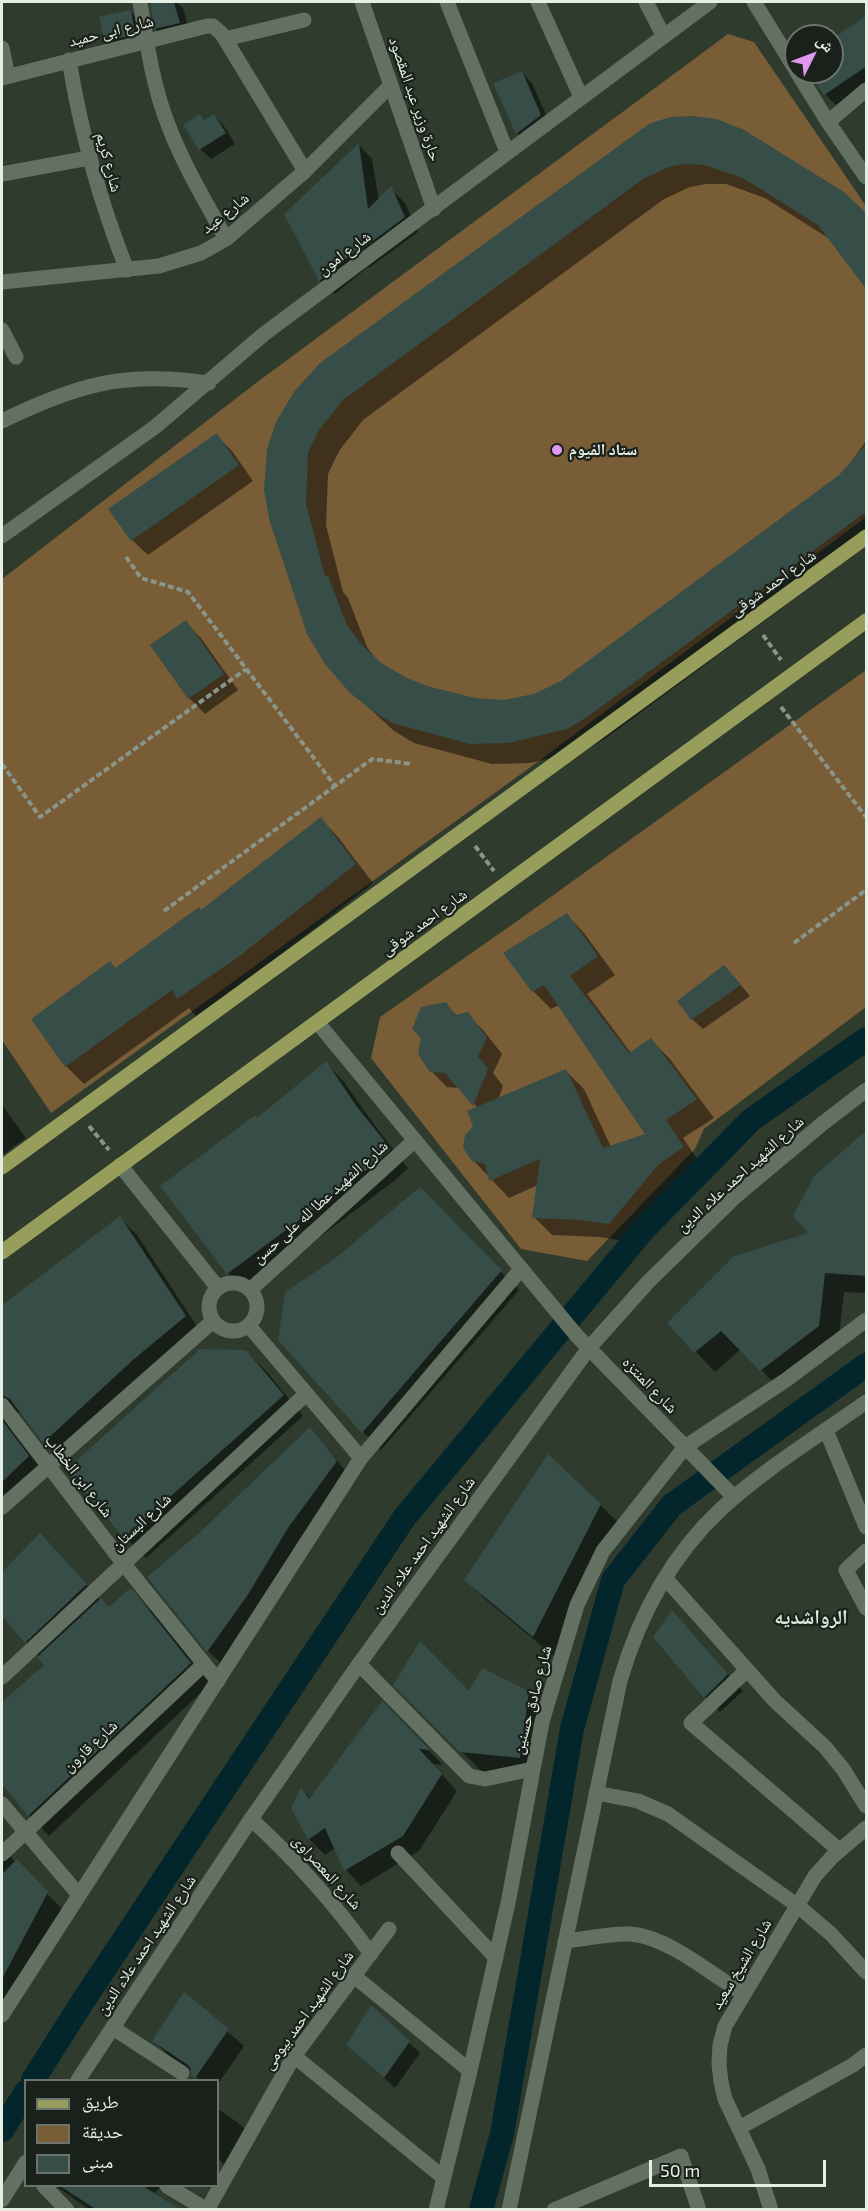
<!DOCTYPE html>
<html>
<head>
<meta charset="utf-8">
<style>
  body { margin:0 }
  #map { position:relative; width:868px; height:2211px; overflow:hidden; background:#2e3b2d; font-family:"Exo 2","Noto Naskh Arabic",sans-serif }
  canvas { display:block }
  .frame { position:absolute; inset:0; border:3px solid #e6efe6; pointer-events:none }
  .legend { position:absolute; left:24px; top:2079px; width:195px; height:108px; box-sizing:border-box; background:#1a201a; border:2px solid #6c736c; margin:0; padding:8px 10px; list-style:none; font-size:18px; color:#e6efe6 }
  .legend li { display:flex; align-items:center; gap:12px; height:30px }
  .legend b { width:30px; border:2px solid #6c736c }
  .north { position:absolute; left:784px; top:24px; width:60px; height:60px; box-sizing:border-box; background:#1a201a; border:2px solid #6c736c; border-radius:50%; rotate:48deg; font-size:16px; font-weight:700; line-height:24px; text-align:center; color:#e6efe6 }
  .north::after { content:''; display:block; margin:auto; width:21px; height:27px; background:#de98f2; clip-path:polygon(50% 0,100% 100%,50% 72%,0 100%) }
  .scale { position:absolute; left:649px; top:2160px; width:177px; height:27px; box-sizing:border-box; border:3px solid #e6efe6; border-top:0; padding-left:8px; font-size:18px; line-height:21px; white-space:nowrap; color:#e6efe6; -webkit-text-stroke:4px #1a201a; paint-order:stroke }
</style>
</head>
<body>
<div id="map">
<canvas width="868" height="2211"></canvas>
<div class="frame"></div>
<ul class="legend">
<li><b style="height:8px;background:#979e5b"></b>طريق</li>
<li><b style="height:16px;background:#785d37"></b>حديقة</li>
<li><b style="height:16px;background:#364d48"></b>مبنى</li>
</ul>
<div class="north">ش</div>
<div class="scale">50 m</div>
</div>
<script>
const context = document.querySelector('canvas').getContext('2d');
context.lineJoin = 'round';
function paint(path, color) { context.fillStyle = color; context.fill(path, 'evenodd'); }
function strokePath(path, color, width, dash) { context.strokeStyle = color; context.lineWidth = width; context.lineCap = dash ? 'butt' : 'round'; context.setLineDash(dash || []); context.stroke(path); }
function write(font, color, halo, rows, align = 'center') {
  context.font = font + ' "Exo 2","Noto Naskh Arabic",sans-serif'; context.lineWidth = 4.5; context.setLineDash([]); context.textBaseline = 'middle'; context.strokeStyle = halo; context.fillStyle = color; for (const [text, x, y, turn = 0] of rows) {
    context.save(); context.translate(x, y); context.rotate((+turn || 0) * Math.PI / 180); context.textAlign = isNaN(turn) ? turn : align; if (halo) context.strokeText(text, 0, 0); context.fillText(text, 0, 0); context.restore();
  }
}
paint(new Path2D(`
  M728 34 754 42 866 206V517L528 769 51 1113 2 1040V579L256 383Z
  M866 670V1007L704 1129 695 1149 587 1261 521 1249 371 1058 380 1017 520 919Z`), '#785d37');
paint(new Path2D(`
  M158 2H176L183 8 190 33 166 39 156 29 152 3Z
  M131 12 141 22 145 44 116 52 105 41Z
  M866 17V92L841 110 825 94 811 72H832V41Z
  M521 72 532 83 551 126 528 143 517 133Z
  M214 116 224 126 235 144 211 159 200 149 205 121Z
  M649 125 866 215 833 241 765 198 726 184H706L690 187 664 199 363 420 339 451 328 474 326 525 343 592 348 598 367 647 379 663 405 679 426 688 475 699 504 701 535 696 562 683 841 476 866 441V546L606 738 588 749 530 763 492 764 414 743 394 731 351 691 268 449Z
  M359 145 372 159 379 201 391 189 405 203 418 232 369 268 368 267 335 294 320 280 286 214Z
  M216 435 232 451 253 481 148 555 132 540Z
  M185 622 201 638 238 690 205 714 189 698Z
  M321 819 338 837 373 883 255 975 196 1016 189 1008 84 1084 66 1066 33 1020 116 969 201 912Z
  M566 914 584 933 615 975 587 994 631 1053 651 1040 669 1058 714 1118 683 1138 701 1165 676 1183 627 1241 599 1237 552 1235 534 1217 538 1185 509 1198 473 1160 474 1126 478 1108 459 1088 447 1087 431 1071 445 1003 457 1016 467 1014 483 1030 502 1054 493 1073 503 1086 498 1100 566 1071 584 1089 611 1147 647 1135 559 1005 551 1009 533 991Z
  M734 977 750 996 703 1029 692 1019Z
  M326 1063 344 1082 376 1127 408 1168 394 1181 247 1292 228 1273 162 1186 257 1120Z
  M2 1105 26 1138 2 1155Z
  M866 1132V1293L844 1292 838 1345 781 1390 741 1349 715 1372 669 1323 811 1234Z
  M420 1189 519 1290 381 1450 363 1432 334 1261Z
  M120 1218 137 1235 202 1334 62 1459 45 1442 23 1413 18 1412 10 1418 11 1430 45 1474 2 1511V1306Z
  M246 1351 267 1372 303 1416 146 1558 125 1537 68 1470Z
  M310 1429 352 1478 224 1666 208 1651 149 1577 200 1534Z
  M600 1505 621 1525 554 1656 486 1600 466 1580Z
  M40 1535 109 1609 131 1591 152 1612 210 1684 49 1836 29 1815 2 1782V1704L46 1665 2 1614V1574Z
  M687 1628 743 1691 720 1712 705 1697Z
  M395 1685 469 1693 528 1692 549 1713 540 1777 482 1772Z
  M382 1703 443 1765 432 1764 457 1791 419 1851 361 1886 346 1870 335 1848 325 1855 309 1839 293 1808 301 1789 311 1799Z
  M2 1848 63 1910 2 2001Z
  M184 1994 244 2046 218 2084V2080H199L193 2072 170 2057 154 2041Z
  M371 2007 420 2053 395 2088 358 2055Z
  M218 2109 237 2122 248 2132 225 2165 218 2159Z
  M56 2186H161L154 2194 178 2210H90Z`), '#0007');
strokePath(new Path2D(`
  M33 2080 83 2001 404 1518 644 1229 751 1120 866 1039
  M2 2130 26 2092
  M481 2210 502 2134 572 1729 613 1580 672 1505 866 1365`), '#03262d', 24);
paint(new Path2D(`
  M150 2H174L180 23 154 29Z
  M131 10 135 34 104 42 99 16Z
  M867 15V66L824 95 808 72H832V39Z
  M522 71 541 115 516 134 493 83Z
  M200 114 204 120 214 114 226 133 199 150 183 125Z
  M692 116 717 119 744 130 844 192 863 210 867 215V290L818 225 743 178 704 165 685 164 669 167 643 179 343 400 319 430 308 453 306 504 325 576H328L347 625 361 644 381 663 405 677 427 686 475 698 504 700 534 694 561 681 839 475 867 443V511L586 718 567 729 508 743 470 744 392 723 371 710 349 692 325 664 307 634 270 522 264 490 267 449 276 422 294 392 320 363 649 124 670 117Z
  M359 143 368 209 391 186 405 217 354 255 353 253 319 281 284 214Z
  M217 433 239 465 131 541 108 509Z
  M186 620 224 674 188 699 150 645Z
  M321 817 356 864 237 958 177 999 172 990 65 1067 31 1019 110 961 115 968 199 907 201 910Z
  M567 913 598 956 570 976 629 1053 651 1038 697 1099 666 1120 684 1147 658 1165 609 1224 580 1220 532 1218 540 1159 489 1181 485 1164 472 1161 463 1148 465 1135 473 1126 467 1111 566 1069 603 1148 645 1134 544 985 532 992 503 953Z
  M724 965 741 985 691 1020 677 1001Z
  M446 1002 455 1015 468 1012 487 1038 478 1056 488 1069 473 1106 445 1073 430 1072 418 1054 421 1038 412 1029 421 1007Z
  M326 1061 357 1107 391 1149 376 1163 227 1274 160 1186 255 1115 257 1118Z
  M867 1130V1276L825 1273 819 1326 760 1371 721 1331 694 1353 667 1323 734 1256 808 1233 793 1216 814 1176Z
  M420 1187 502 1270 362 1433 278 1340 285 1292 333 1260Z
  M120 1216 186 1316 134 1359 43 1443 10 1399 2 1395V1305Z
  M200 1349 246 1350 284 1395 124 1538 66 1470Z
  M2 1420 29 1456 2 1482Z
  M310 1427 337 1461 288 1528 247 1596 207 1652 147 1577 199 1533Z
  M548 1454 601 1504 533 1637 464 1580Z
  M40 1533 87 1584 25 1643 2 1616V1572Z
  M129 1589H132L191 1663 28 1816 2 1784V1702L44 1665 37 1657 101 1598 109 1607Z
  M672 1610 728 1674 704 1698 653 1637Z
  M420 1641 469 1691 482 1668 529 1691 520 1758 460 1752 393 1685Z
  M382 1701 430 1750 419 1749 442 1774 403 1836 344 1871 325 1828 308 1840 291 1808 301 1787 309 1799Z
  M17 1859 48 1892 2 1979V1874Z
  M184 1992 229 2029 195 2078 191 2075V2069L188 2065 152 2041Z
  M371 2005 410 2041 384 2078 346 2045Z
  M60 2186H143L181 2210H97Z`), '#364d48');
strokePath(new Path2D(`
  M126 557 141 578 188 592 335 786 372 759 412 764
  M763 635 781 660
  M781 707 866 817
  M2 764 40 817 246 669
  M475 846 494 871
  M164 911 335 786
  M794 943 866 890
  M89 1126 109 1150`), '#8a9589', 4, [6, 3]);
strokePath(new Path2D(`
  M140 2C147 44 153 87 169 127 184 166 206 202 226 239
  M362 2 434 209
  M447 2 507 152
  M538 2 581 97
  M646 2 663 35
  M754 2 796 70
  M225 39 304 20
  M2 48 8 76
  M69 60C81 133 100 202 127 270
  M797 72 828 122 866 177
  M2 78 207 26H213L222 34 305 171
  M828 122 866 90
  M2 174 89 158
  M2 282 159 266 201 253 226 239 305 171 391 85
  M2 330 16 357
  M2 421C78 384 124 371 209 383
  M2 536 155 427 264 334 710 2
  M317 1022 577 1336 734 1497
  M120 1165 218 1288
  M209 1307a24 24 0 1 1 48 0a24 24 0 1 1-48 0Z
  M250 1290 415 1140
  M249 1326 361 1458
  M2 1405 123 1563 218 1681
  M826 1430 866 1527
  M2 1507 213 1321
  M866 1551 846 1570 866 1608
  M665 1578 775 1701 825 1747 843 1769 866 1806
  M359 1664 469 1776 485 1779 533 1769
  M747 1670 691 1723 839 1850
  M2 1677 306 1394
  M596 1793 638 1801 668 1814 798 1906 831 1934 866 1972
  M2 1804 79 1895
  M251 1819C296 1860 335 1904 371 1954
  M398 1853 496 1958
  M2 1854 203 1665
  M565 1941C586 1939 609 1933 630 1934 667 1936 712 1975 744 1994
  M354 1976 470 2071
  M2 2015 361 1458 521 1269
  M113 2028 182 2073
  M294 2056 444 2178
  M78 2080 251 1819 359 1664 589 1348 648 1282 736 1196 822 1124 866 1090
  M739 2128 853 2065 866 2055
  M44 2186 67 2210
  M167 2186 207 2210
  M2 2200 26 2162
  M207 2210 294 2056 389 1929
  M436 2210 470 2071 508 1903 542 1722 577 1605 603 1551 685 1447 786 1380 866 1320
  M509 2210 620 1681C639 1616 670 1557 720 1510 764 1469 817 1437 866 1402
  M554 2210 681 2156 699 2210
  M771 2210 758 2169 725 2099 721 2082 719 2064 720 2045 725 2026 815 1876 832 1857 866 1828`), '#627162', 15);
strokePath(new Path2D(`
  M2 1167 866 537
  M2 1252 866 621`), '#979e5b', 15);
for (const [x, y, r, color] of [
  [557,450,6,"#de98f2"]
]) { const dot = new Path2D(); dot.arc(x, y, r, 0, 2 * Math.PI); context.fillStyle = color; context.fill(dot); strokePath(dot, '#1a201a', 2); }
write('16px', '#e6efe6', '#1a201a', [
  ["شارع ابى حميد",111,31,-14],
  ["حارة وزير عبد المقصود",415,99,71],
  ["شارع كريم",109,162,75],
  ["شارع عيد",225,213,-38],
  ["شارع امون",344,253,-37],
  ["شارع احمد شوقى",773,583,-36],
  ["شارع احمد شوقى",424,922,-36],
  ["شارع الشهيد احمد علاء الدين",740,1174,-42],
  ["شارع الشهيد عطا لله على حسن",320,1202,-42],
  ["شارع المنتزه",650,1385,46],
  ["شارع ابن الخطاب",79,1476,52],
  ["شارع البستان",141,1522,-43],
  ["شارع الشهيد احمد علاء الدين",423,1545,-54],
  ["شارع صادق حسنين",532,1700,-75],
  ["شارع قارون",90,1746,-43],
  ["شارع المعصراوى",327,1872,48],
  ["شارع الشهيد احمد علاء الدين",146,1945,-56],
  ["شارع الشيخ سعيد",741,1964,-59],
  ["شارع الشهيد احمد بيومى",308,2010,-54]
]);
write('bold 16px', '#e6efe6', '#1a201a', [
  ["ستاد الفيوم",569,450]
], 'left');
write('bold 20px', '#d8e9d8', '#1a201a', [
  ["الرواشديه",811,1617]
]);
</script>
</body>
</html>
